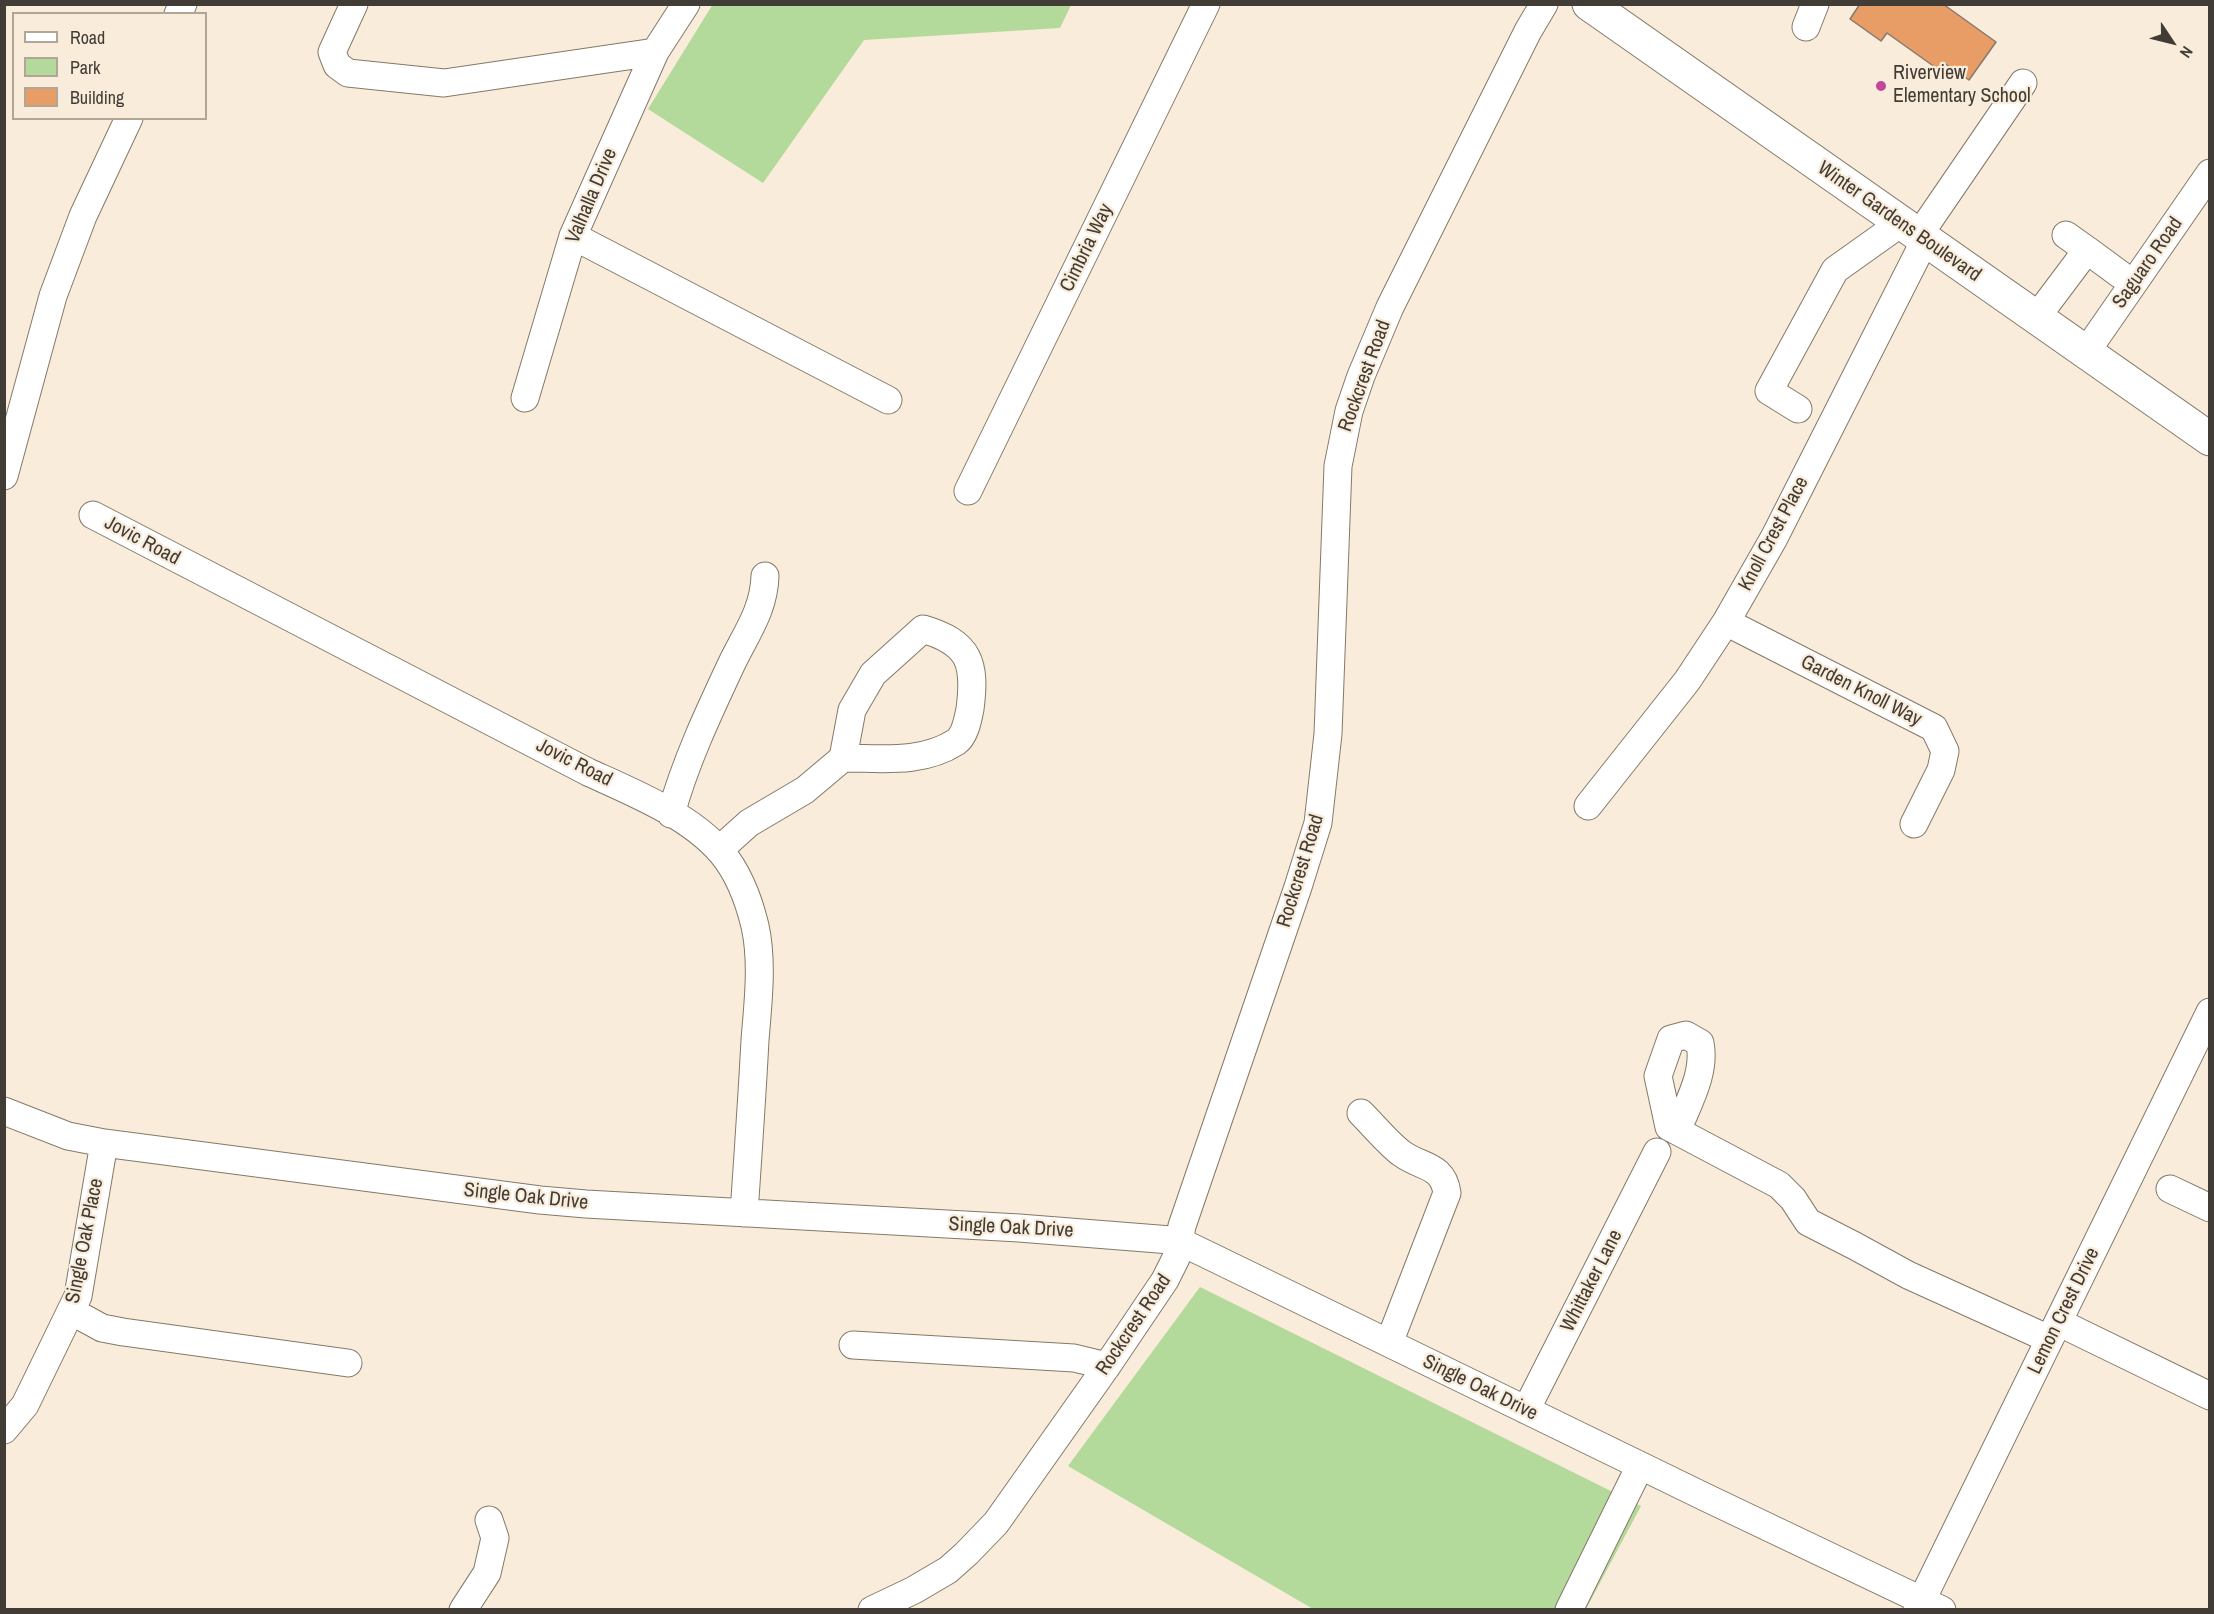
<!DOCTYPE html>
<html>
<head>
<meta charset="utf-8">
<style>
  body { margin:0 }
  #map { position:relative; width:2214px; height:1614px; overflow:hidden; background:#f9ecda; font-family:"Archivo Narrow",sans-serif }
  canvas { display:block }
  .frame { position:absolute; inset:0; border:6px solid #413c35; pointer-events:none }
  .legend { position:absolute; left:12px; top:12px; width:195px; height:108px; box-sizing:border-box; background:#f9ecda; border:2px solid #afa698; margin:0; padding:8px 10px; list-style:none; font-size:18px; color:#413c35 }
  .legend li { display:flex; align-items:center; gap:12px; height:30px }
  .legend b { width:30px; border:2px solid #afa698 }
  .north { position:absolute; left:2142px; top:12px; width:60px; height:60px; -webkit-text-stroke:4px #f9ecda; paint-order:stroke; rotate:125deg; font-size:16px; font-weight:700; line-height:24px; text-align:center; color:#413c35 }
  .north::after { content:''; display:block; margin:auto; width:21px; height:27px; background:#413c35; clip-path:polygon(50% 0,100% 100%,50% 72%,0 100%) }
</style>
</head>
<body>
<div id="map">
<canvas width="2214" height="1614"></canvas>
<div class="frame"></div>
<ul class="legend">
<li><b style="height:8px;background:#fff"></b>Road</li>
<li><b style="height:16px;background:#b3d99b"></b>Park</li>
<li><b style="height:16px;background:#e89c66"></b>Building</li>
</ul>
<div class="north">N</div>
</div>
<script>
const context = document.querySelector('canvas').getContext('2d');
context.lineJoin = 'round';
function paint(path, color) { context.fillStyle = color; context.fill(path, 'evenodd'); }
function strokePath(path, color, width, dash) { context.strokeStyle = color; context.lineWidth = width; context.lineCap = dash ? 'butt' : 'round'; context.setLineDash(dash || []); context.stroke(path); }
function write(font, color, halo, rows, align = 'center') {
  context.font = font + ' "Archivo Narrow",sans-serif'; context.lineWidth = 4.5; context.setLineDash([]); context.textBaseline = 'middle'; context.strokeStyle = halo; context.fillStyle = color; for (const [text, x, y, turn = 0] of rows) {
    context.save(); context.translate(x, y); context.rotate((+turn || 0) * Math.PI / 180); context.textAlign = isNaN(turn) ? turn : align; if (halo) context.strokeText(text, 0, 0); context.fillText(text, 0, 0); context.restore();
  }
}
paint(new Path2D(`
  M713 4H1071V5L1060 28 864 40 763 183 648 109Z
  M1200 1287 1641 1506 1586 1609H1313L1068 1466Z`), '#b3d99b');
const building = new Path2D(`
  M1860 4H1943L1996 42 1969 80 1944 63 1939 70 1887 33 1881 41 1850 19Z`);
paint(building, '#e89c66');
strokePath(building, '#89786d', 1.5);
const minor = new Path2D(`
  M354 4 332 52 337 65 348 73 444 83 655 52
  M178 14 183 4
  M1806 27 1815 4
  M1919 235 2023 83
  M2066 235 2087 250
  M573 236 888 400
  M2036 318 2087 250 2121 275
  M2086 352 2210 173
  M525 398 573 236 655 52 686 4
  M1798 409 1769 391 1835 270 1901 223
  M4 476 53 296 83 216 129 118
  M968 491 1206 4
  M93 515 588 772C632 792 689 815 721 852 738 872 749 901 755 926 763 962 758 1003 755 1040 752 1098 748 1155 744 1213
  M1726 622 1934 728 1945 751 1941 770 1914 824
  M1588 806 1687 681 1726 622 1774 538 1925 240
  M671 814C685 763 708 714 731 665 745 635 764 611 765 576
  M719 850 749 823 805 790 843 758 852 710 873 674 923 629C970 643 976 663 970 709 968 719 965 736 956 742 922 764 881 758 843 758
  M4 1111 68 1136 104 1143 540 1200 586 1204 1019 1228 1171 1240 1187 1245 1212 1257 1707 1498 1942 1610
  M1361 1113C1374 1126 1387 1142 1401 1153 1421 1168 1443 1164 1447 1193L1389 1343
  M1677 1131C1688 1103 1706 1073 1700 1043L1686 1035 1671 1039 1658 1076 1669 1127 1677 1131 1779 1185 1793 1199 1808 1222 1855 1246 1908 1275 2049 1339
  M2170 1189 2210 1208
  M71 1311 102 1328 123 1332 348 1363
  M2058 1322 2210 1396
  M853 1345 1074 1358 1107 1366
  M1526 1410 1657 1152
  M4 1430 25 1405 78 1296 104 1143
  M463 1610 487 1573 495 1538 489 1520
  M872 1610 914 1590 948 1570 966 1554 996 1523 1107 1366 1165 1280 1176 1258 1182 1226 1298 887 1318 823 1328 734 1338 466 1349 411 1361 376 1390 307 1528 31 1544 4
  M1569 1610 1640 1466
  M1917 1610 2210 1012`);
const major = new Path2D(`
  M1589 4 2210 439`);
strokePath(minor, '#847969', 29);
strokePath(major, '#847969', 35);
strokePath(minor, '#fff', 27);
strokePath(major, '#fff', 33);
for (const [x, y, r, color] of [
  [1881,86,6,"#bf479c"]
]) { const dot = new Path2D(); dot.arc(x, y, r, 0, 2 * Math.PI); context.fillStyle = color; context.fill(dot); strokePath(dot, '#f9ecda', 2); }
write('20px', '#413c35', '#f9ecda', [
  ["Riverview",1893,74],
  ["Elementary School",1893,97]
], 'left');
write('20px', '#413c35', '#f9ecda', [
  ["Valhalla Drive",592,196,-67],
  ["Winter Gardens Boulevard",1899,222,35],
  ["Cimbria Way",1087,248,-64],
  ["Saguaro Road",2148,263,-55],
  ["Rockcrest Road",1365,376,-70],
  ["Knoll Crest Place",1774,534,-62],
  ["Jovic Road",142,541,28],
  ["Garden Knoll Way",1861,691,27],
  ["Jovic Road",574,763,27],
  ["Rockcrest Road",1301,871,-73],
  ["Single Oak Drive",526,1197,6],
  ["Single Oak Drive",1011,1228,3],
  ["Single Oak Place",85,1241,-79],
  ["Whittaker Lane",1592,1281,-63],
  ["Lemon Crest Drive",2064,1311,-64],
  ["Rockcrest Road",1134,1325,-56],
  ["Single Oak Drive",1480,1388,26]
]);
</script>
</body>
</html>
